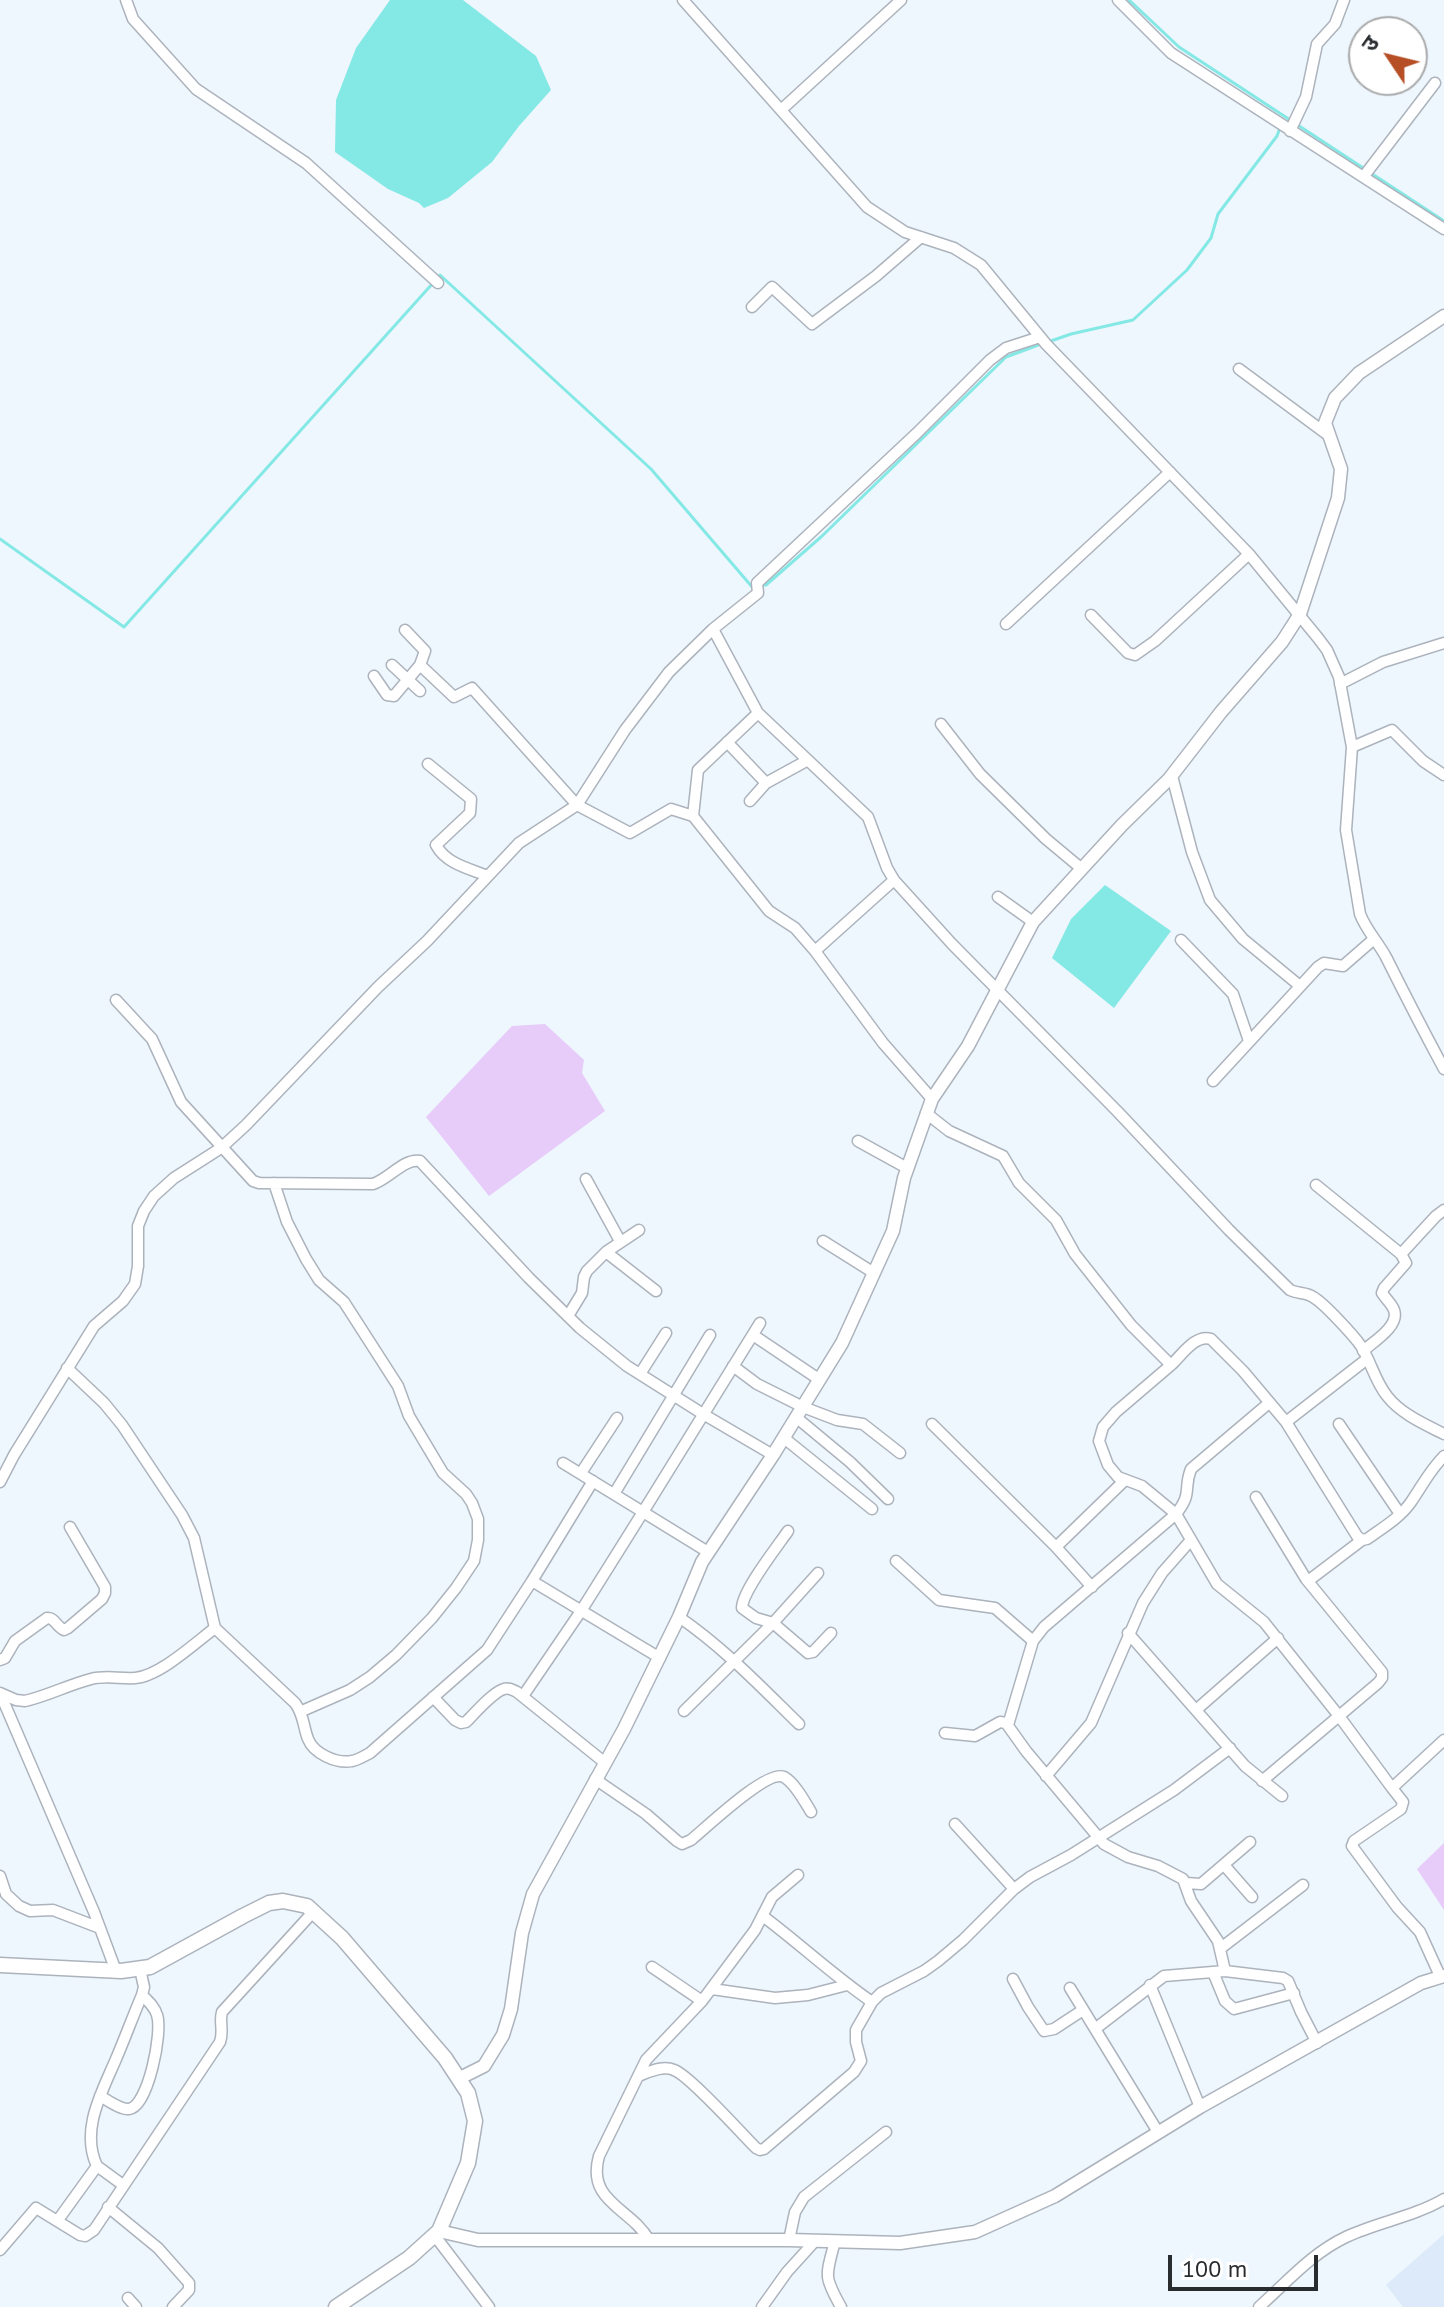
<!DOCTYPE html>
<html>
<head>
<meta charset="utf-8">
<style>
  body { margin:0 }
  #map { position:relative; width:1444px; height:2307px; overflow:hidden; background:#eef6fe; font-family:"PT Sans","Noto Sans Devanagari",sans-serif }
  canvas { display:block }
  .north { position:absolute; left:1348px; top:16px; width:80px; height:80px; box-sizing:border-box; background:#fff; border:2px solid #a9abac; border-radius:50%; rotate:305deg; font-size:22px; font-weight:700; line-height:32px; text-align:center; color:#292c2f }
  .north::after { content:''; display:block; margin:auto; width:28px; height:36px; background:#b64f25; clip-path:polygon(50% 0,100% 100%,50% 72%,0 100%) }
  .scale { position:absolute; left:1168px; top:2255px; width:150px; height:36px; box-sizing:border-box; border:4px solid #292c2f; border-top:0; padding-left:10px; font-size:24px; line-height:28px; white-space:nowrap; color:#292c2f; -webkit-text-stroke:6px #fff; paint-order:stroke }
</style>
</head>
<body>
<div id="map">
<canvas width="1444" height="2307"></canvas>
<div class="north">उ</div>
<div class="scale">100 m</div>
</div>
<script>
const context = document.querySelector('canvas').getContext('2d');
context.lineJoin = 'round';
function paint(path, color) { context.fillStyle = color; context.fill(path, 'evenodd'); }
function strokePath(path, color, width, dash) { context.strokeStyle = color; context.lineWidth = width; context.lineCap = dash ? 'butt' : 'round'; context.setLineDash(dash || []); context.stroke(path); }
paint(new Path2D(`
  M1444 2234V2307H1403L1386 2285Z`), '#ddeaf9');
paint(new Path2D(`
  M545 1024 584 1060 582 1073 605 1111 489 1196 426 1117 512 1026Z
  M1444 1843V1910L1417 1869Z`), '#e7cbf9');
paint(new Path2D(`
  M390 0H463L536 56 551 90 519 126 492 162 448 198 424 208 419 203 388 189 335 152 336 100 356 48Z
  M1105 885 1171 931 1114 1008 1052 958 1071 919Z`), '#84e9e5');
strokePath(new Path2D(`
  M1129 0 1179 47 1444 221
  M438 277 440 275 651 469 753 588 755 587
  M1048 342 1071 334 1133 320 1187 270 1211 238 1218 214 1277 136 1280 128
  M0 539 124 627 433 283
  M762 585H766L821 537 1006 357 1041 344`), '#84e9e5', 3);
const minor = new Path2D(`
  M126 0 133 19 196 89 306 163 438 283
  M683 0 867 207 905 232 954 248 981 265 1046 344 1249 554 1318 638 1327 650 1339 677 1352 747 1346 830 1360 914C1366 930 1378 942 1386 957 1405 995 1424 1032 1444 1069
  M1118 0 1171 53 1444 229
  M781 110 901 0
  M1290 131 1306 97 1317 44 1335 24 1344 0
  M1364 176 1435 83
  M752 307 772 287 812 324 876 276 921 237
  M1239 369 1328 435
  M1091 615 1128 653 1135 655 1155 641 1249 554
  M1006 624 1170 472
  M713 629 758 713 868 817 887 868 894 880 952 944 1118 1112 1229 1230 1290 1290C1298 1294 1306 1292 1313 1297 1324 1303 1354 1336 1361 1346 1371 1362 1375 1381 1387 1396 1401 1414 1424 1424 1444 1434
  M405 630 425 651 420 665 454 697 472 688 577 805 630 833 671 809 693 816 769 911 795 928 815 951 883 1043 932 1099
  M392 665 420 691
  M374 676 387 695 394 696 420 665
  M1340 684 1383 662 1444 643
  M941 724 980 774 1046 839 1082 869
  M727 742 766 783
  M1352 747 1392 730 1423 761 1444 775
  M428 764 471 799 470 813 436 845C446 864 470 869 488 876
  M1172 776 1192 852 1210 900 1243 939 1300 986
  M750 801 766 783 808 760
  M693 816 698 770 758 713
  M998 897 1033 922
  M1181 940 1233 994 1249 1041
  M815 951 894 880
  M116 1000 152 1039 181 1102 253 1181 259 1183 373 1184C389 1179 404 1158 420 1161L529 1278 580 1328 627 1366 703 1414 773 1455
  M1213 1081 1318 967 1324 963 1343 966 1374 939
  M926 1113 949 1131 1003 1156 1019 1183 1056 1220 1075 1254 1131 1325 1171 1365C1182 1355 1195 1334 1211 1339L1243 1371 1286 1422 1357 1536 1362 1540 1367 1539C1382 1528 1400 1518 1411 1502 1422 1486 1430 1470 1444 1456
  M858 1141 907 1168
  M586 1179 620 1241
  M274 1183 287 1222 306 1259 319 1280 344 1302 398 1386 409 1416 443 1473 466 1494 472 1503 478 1519V1540L474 1561 456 1588 432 1618 396 1655 370 1677 350 1690 302 1711
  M1316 1185 1401 1254 1436 1216 1444 1210
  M823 1241 874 1273
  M606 1252 656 1291
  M568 1316 582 1293 584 1277 587 1271 606 1252 639 1230
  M753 1335 820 1380
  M1363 1351C1373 1342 1400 1326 1394 1310 1392 1304 1385 1298 1382 1293L1384 1288 1406 1263 1401 1254
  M1171 1365 1116 1412 1103 1427 1099 1441 1108 1465 1118 1477 1142 1486 1176 1514C1193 1493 1183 1489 1191 1469L1269 1403
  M733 1366 757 1384 803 1407 837 1420 863 1424 900 1453
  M67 1368 104 1403 122 1425 182 1515 194 1538 215 1628 295 1703C304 1715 303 1726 308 1739 314 1754 337 1764 352 1761 358 1760 364 1756 370 1753L487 1650 532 1581
  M640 1374 666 1333
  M797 1418 850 1462 888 1499
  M1286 1422 1367 1359
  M932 1424 1056 1547
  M1339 1424 1400 1514
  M784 1438 872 1509
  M563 1463 643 1512 760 1323
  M581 1473 617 1418
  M593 1481 532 1581 660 1658
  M0 1482 14 1455 94 1326 123 1301 135 1284 138 1266V1226L144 1211 154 1196 174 1178 221 1148 246 1125 378 987 427 941 519 843 577 805 625 730 669 672 713 629 758 593 757 583 917 433 990 360 1006 348 1040 337
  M614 1494 710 1335
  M1256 1497 1306 1579 1382 1672V1678L1378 1683 1339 1716 1392 1788
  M788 1531C777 1547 742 1591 742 1608L756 1618 773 1623 808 1653 813 1652 831 1633
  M896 1561 939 1600 995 1608 1033 1641 1044 1627 1176 1514 1217 1584 1264 1622 1339 1716 1262 1781
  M1308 1581 1362 1540
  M1092 1587 1056 1547 1124 1481
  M679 1617C724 1648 760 1686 799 1724
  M1128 1633 1245 1766 1282 1796
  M0 1660 5 1658 15 1641 47 1618C54 1617 57 1627 64 1630L68 1628 102 1599 105 1593V1587L70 1527
  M0 1693 94 1912 116 1971
  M0 1693 16 1700 25 1701C47 1696 68 1685 91 1679 106 1675 120 1679 135 1678 160 1676 195 1643 215 1628
  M523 1696 581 1611 643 1512 708 1552
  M433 1697 455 1720 461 1723 466 1722C475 1713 493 1692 504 1689 509 1687 513 1690 517 1692L604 1762
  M1196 1710 1278 1638
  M684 1711 773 1623 818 1573
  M1008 1725 1033 1641
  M945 1733 975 1736 1000 1722 1006 1723 1026 1751 1104 1844 1128 1857 1158 1866 1183 1879 1191 1901 1218 1941 1225 1971
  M1046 1776 1091 1723 1143 1603 1162 1573 1191 1540
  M595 1779 646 1814 677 1841 682 1844 691 1840C706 1828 767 1769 784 1777 795 1783 805 1802 811 1812
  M955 1824 1014 1889
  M1224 1865 1252 1897
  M0 1876 6 1894 19 1906 30 1911 53 1910 100 1928
  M1186 1883 1201 1884 1250 1842
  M764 1917C800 1944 834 1976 872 2002
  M1221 1948 1303 1885
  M652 1967 702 2001
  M1213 1972 1225 2001 1234 2009 1294 1993
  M1440 1976 1420 1932 1397 1907 1352 1846 1354 1841 1401 1809 1403 1802 1392 1788 1444 1740
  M1013 1979 1028 2007 1044 2031 1054 2029 1083 2010
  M1150 1985 1200 2107
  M1070 1988 1158 2132
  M712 1989 775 1998 808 1995 847 1985
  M1095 2029 1164 1976 1225 1971 1283 1978 1288 1981 1301 2012 1317 2043
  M638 2076C649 2072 663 2065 674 2070 689 2075 741 2133 756 2148L760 2150 764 2149 854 2072 861 2061 856 2042V2030L872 2002 881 1993 924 1971 938 1961 963 1940 1014 1889 1030 1877 1071 1855 1174 1790 1230 1748
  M100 2096C107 2100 121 2110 129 2109 148 2107 163 2032 157 2015 155 2007 148 2001 142 1995
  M123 2185 97 2166C80 2130 102 2092 116 2059 125 2038 133 2016 142 1995L144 1987 140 1969
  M108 2207 158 2248 189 2283V2290L173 2307
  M58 2220 97 2166
  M435 2236 489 2307
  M649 2240C631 2208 586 2202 599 2156L646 2060 702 2001 755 1930 772 1897 798 1875
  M789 2240 795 2212 804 2197 886 2132
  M835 2241C826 2276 823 2275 841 2307
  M0 2250 36 2208 80 2235 85 2236 94 2230 220 2042C224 2031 219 2022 222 2012L314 1911
  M128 2298 136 2307
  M762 2307 787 2272 815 2241
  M1259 2307C1287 2282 1312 2253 1346 2237 1378 2222 1413 2217 1444 2199`);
const tertiary = new Path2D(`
  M460 2078 484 2066 503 2035 511 2009 522 1933 533 1894 624 1729 679 1617 702 1562 773 1455 842 1343 893 1231 904 1178 932 1099 968 1046 1033 922 1122 825 1169 779 1221 712 1282 642 1300 614 1338 498 1341 469 1325 423 1335 398 1359 373 1444 316
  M439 2231 478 2240H789L900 2243 975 2232 1055 2196 1200 2107 1421 1983 1444 1976`);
const secondary = new Path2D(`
  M0 1965 121 1971 150 1967 243 1916 269 1903 283 1901 307 1906 342 1938 445 2058 468 2093 475 2121 468 2163 439 2231 409 2258 336 2307`);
strokePath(minor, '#acb3bc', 13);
strokePath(tertiary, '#acb3bc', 15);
strokePath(secondary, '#acb3bc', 17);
strokePath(minor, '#fff', 10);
strokePath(tertiary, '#fff', 12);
strokePath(secondary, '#fff', 14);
</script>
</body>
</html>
